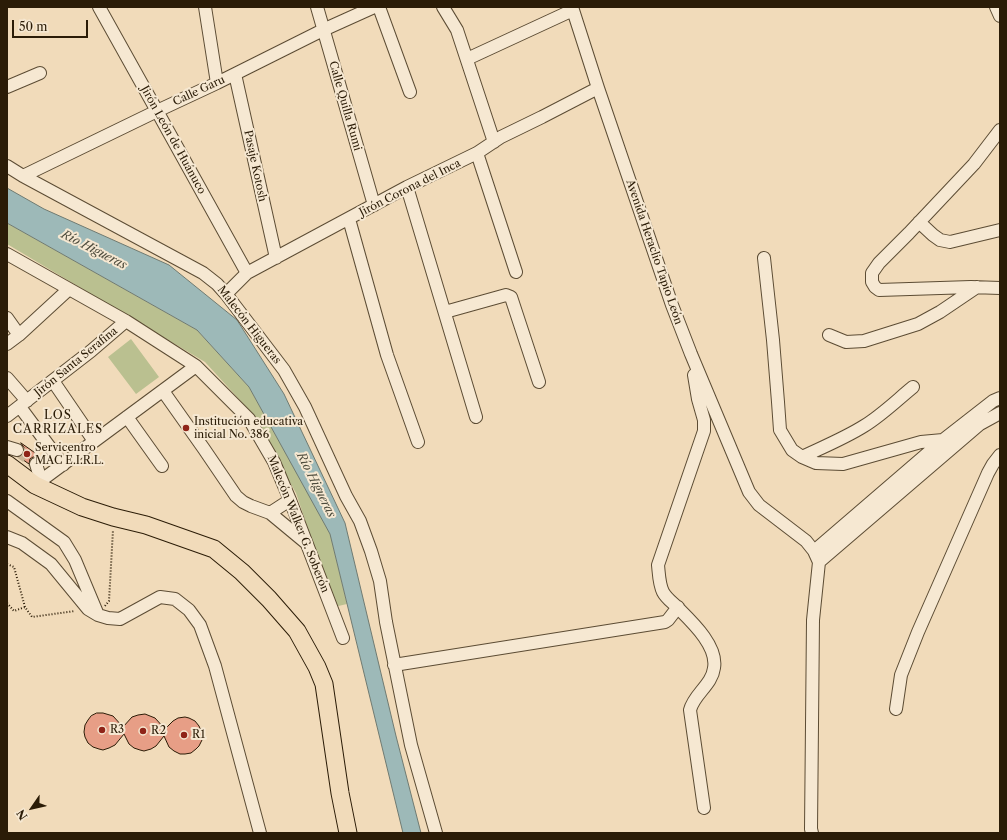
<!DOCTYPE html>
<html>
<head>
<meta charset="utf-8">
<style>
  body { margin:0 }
  #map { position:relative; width:1007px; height:840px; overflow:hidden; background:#f1dbba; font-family:"Libre Caslon Text",serif }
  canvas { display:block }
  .frame { position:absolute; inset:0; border:8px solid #2b1c07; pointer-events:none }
  .north { position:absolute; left:12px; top:788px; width:40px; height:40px; -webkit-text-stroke:3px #f6e8d2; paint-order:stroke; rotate:236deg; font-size:11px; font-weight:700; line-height:16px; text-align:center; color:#2b1c07 }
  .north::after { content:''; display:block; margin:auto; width:14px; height:18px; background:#2b1c07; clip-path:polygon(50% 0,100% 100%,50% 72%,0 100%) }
  .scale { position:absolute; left:12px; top:20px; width:76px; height:18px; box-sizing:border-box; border:2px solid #2b1c07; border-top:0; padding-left:5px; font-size:12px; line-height:14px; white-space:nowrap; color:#2b1c07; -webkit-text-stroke:3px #f6e8d2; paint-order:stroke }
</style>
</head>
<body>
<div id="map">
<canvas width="1007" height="840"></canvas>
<div class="frame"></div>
<div class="north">N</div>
<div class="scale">50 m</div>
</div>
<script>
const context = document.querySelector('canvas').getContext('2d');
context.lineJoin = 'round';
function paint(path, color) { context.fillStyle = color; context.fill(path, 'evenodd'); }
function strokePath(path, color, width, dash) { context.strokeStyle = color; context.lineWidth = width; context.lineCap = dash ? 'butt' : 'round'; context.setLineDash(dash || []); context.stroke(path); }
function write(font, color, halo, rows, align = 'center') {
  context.font = font + ' "Libre Caslon Text",serif'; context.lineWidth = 4; context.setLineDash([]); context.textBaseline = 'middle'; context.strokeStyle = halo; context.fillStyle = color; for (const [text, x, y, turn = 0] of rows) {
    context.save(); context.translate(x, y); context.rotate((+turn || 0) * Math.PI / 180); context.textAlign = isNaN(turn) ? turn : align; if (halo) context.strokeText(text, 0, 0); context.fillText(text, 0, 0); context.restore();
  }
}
paint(new Path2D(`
  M7 223 197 330 249 387 330 533 347 604 334 607 296 493 248 409 205 362 7 244Z
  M131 339 159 377 136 394 108 357Z`), '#bac090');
const water = new Path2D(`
  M7 188 44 209 169 265 237 320 284 394 345 523 396 736 421 833H403L330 534 249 387 197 330 7 223Z`);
paint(water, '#9db9b8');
strokePath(water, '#6f7a71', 1);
strokePath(new Path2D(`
  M989 411 1000 406`), '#6f7a71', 3);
const building = new Path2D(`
  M21 443 41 457 40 458 37 457H33L30 459 29 464 19 457 22 455 24 452V448Z
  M97 713H103L113 716 123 727 132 717 138 715 145 714 155 718 165 729 173 721 178 718 185 717 189 718 195 721 199 726 202 733V740L199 746 196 749 191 753 185 754H180L174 751 169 747 164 736 156 746 151 749 144 751 140 750 134 748 129 744 124 734 115 745 109 748 103 750 99 749 93 747 88 743 85 737 84 732 85 725 88 720 91 716Z`);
paint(building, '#e79e86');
strokePath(building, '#2b1c07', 1);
strokePath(new Path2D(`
  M17 450 36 464`), '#c9b596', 12, [12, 6]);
const minor = new Path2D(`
  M99 7 157 111 247 273
  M205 7 217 83
  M317 7 374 205
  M379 7 410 92
  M443 7 457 30 494 142
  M572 7 598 88 672 305 691 354 749 492 759 505 806 541 814 551 819 562 813 620 811 829 812 833
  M996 7 1000 16
  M467 59 573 10
  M235 74 276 258
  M7 87 40 73
  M1000 130 974 164 909 233 879 263 872 273V282L875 287 879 290 971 287 1000 288
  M477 153 516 272
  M7 166 23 176 203 273 217 284 226 294 284 370 305 407 346 496 360 521 371 551 380 581 386 622 411 745 436 833
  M23 176 157 111 217 83 323 30 374 7
  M407 187 476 417
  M349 219 387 355 418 442
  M919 222 933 235 940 240 950 242 1000 230
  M7 254 126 321 196 366 249 419 274 462 290 500 343 638
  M764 258 773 340 778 402 780 430 792 450 802 457 816 463 843 464 921 442 943 440
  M226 294 247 273 407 187 477 153 501 137 542 117 598 88
  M445 312 506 295 511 297 539 382
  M7 318 19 335
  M829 335 846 342 864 341 918 324 940 312 977 287
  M7 344 19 335 69 289
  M694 375 698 399 704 420V431L658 565C659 574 659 584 663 592 666 598 673 603 677 607 692 622 718 646 714 668 712 685 694 694 690 710L704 808
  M7 378 27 401
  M53 381 94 441
  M163 391 204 449 236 496 243 502 251 506 270 513 305 542
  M20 407 63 465
  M7 416 91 351 126 321
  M127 417 162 466
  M7 447 17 450
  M802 457C823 447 845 438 864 426 882 415 897 400 913 387
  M35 485 196 366
  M35 485 39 474 36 464
  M7 501 64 542 75 560 98 615
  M270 513 290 500
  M7 537 22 543 51 564 88 609 98 615 108 618 120 619 160 597 175 599 189 610 200 625 215 666 260 833
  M814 551 943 440 993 401 1000 398
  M819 562 980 424 1000 413
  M394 665 665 622 668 620 678 607
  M896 709 901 675 918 632 988 473 993 464 1000 455`);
const highway = new Path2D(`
  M7 464 35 485 82 507 113 517 146 525 214 549 242 572 269 599 297 631 317 667 324 684 340 793 348 833`);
strokePath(minor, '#5c4c34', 14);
strokePath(highway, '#2b1c07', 19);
strokePath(new Path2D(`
  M7 564 14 567 25 607 32 617 75 611
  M7 603 14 611 25 607
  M105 606 109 601 113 530`), '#2b1c07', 2, [1, 2]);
strokePath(minor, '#f6e8d2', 12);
strokePath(highway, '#f1dbba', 17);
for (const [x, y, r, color] of [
  [186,428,4,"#8f2418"],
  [27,454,4,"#8f2418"],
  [102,730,4,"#8f2418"],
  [143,731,4,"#8f2418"],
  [184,735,4,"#8f2418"]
]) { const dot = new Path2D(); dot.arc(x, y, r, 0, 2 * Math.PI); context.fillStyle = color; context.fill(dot); strokePath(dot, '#f6e8d2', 1.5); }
write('11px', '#2b1c07', '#f6e8d2', [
  ["Calle Garu",199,91,-25],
  ["Calle Quilla Rumi",345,106,74],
  ["Jirón León de Huánuco",173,140,61],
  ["Pasaje Kotosh",255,166,78],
  ["Jirón Corona del Inca",410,188,-27],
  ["Avenida Heraclio Tapio León",654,252,71],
  ["Malecón Higueras",249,325,52],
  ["Jirón Santa Serafina",76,362,-39],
  ["Malecón Walker G. Soberón",298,524,68]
]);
write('11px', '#2b1c07', '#f6e8d2', [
  ["Institución educativa",194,422],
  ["inicial No. 386",194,435],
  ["Servicentro",35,448],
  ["MAC E.I.R.L.",35,461],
  ["R3",110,730],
  ["R2",151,731],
  ["R1",192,735]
], 'left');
write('italic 12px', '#4d4b3c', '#f6e8d2', [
  ["Río Higueras",94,250,27],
  ["Río Higueras",316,485,63]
]);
context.letterSpacing = '1px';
write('12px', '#2b1c07', '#f6e8d2', [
  ["LOS",58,416],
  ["CARRIZALES",58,430]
]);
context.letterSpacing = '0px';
</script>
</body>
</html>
